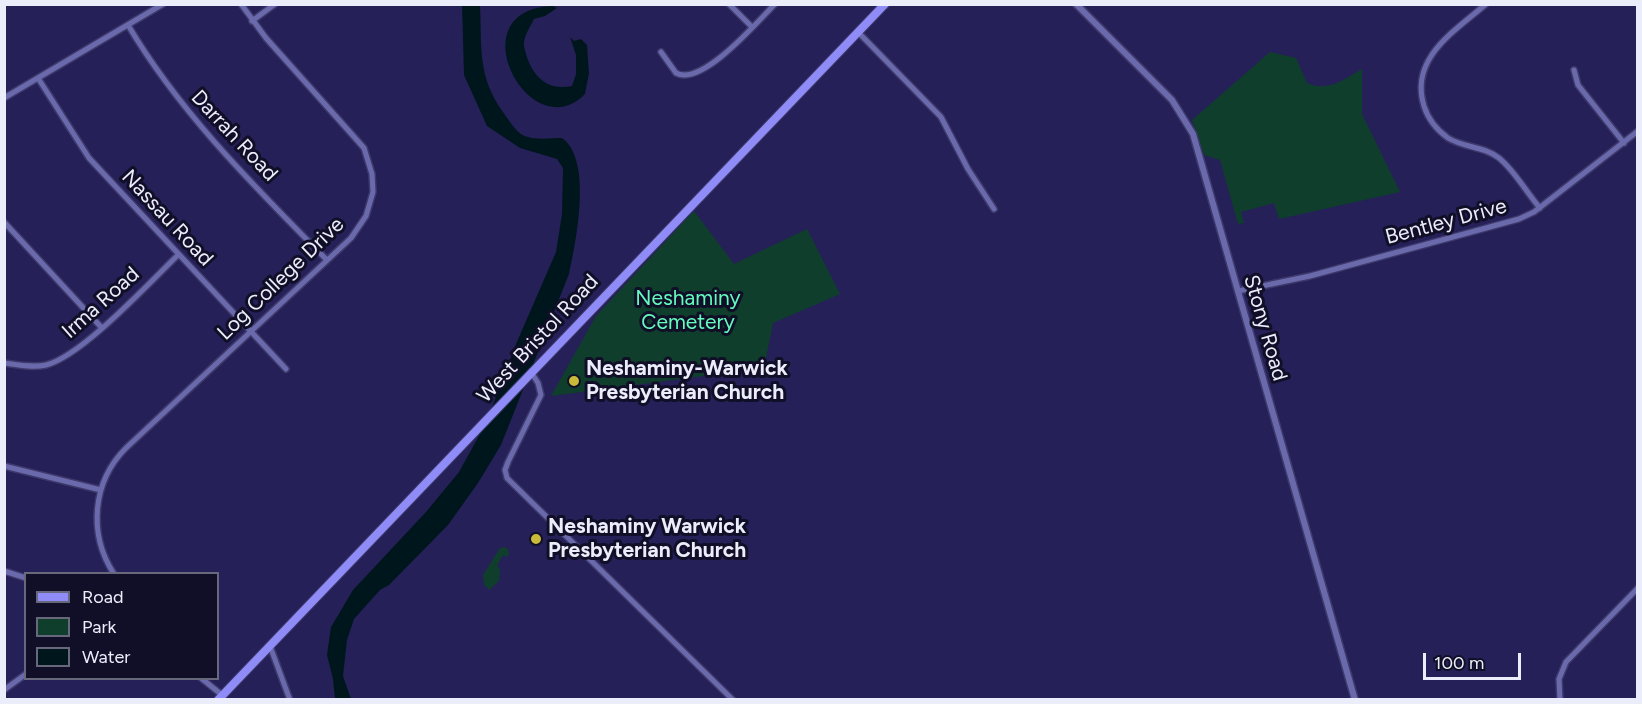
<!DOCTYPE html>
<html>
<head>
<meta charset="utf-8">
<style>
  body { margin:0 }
  #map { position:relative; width:1642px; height:704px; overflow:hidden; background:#252057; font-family:Figtree,sans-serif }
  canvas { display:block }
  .frame { position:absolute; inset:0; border:6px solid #ecedfb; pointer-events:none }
  .legend { position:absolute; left:24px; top:572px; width:195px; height:108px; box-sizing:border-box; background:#100f27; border:2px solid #68687c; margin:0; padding:8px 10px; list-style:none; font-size:18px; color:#ecedfb }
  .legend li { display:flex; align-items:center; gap:12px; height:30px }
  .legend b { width:30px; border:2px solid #68687c }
  .scale { position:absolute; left:1423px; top:653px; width:98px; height:27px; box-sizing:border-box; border:3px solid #ecedfb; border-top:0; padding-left:8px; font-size:18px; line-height:21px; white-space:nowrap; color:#ecedfb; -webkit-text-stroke:4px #100f27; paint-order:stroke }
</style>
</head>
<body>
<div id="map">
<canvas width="1642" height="704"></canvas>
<div class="frame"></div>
<ul class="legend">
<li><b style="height:8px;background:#8f8cf7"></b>Road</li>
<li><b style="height:16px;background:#0f3f2c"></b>Park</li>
<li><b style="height:16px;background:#00161d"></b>Water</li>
</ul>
<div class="scale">100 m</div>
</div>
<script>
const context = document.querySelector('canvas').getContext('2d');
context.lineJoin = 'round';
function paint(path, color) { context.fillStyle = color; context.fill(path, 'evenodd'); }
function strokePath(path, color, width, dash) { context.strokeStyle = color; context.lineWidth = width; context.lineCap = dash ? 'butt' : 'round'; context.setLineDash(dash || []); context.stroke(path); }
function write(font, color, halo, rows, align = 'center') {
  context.font = font + ' Figtree,sans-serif'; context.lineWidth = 6; context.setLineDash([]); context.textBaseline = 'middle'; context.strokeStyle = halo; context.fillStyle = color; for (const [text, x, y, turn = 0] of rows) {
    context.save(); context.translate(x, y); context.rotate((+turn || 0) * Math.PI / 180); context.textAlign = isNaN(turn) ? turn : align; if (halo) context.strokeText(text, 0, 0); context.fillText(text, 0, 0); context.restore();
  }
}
paint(new Path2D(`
  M1270 52 1296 58 1307 83C1329 92 1343 80 1362 69V114L1400 192 1279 219 1274 203 1241 212 1244 223 1238 224 1220 160 1204 155 1192 120Z
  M694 211 734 264 807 229 840 294 773 323 764 368 551 396 596 316Z
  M504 547 508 549 509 554 507 557 503 555 497 566 500 568 499 581 489 590 484 584 483 575 500 548Z`), '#0f3f2c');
paint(new Path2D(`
  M462 5H480C482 47 477 76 503 112 508 119 514 129 521 134 531 141 550 138 562 138 593 160 576 242 569 274L501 445 478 483 448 525 389 585 380 590 354 619 347 640 343 676 351 699H335L333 679 327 655 331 627 353 590 426 512 459 472 486 423 516 344 556 252 562 214 563 168 557 159 520 148 487 126 464 75Z
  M553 6 557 8 545 16 534 19C531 26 523 36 524 46 529 71 543 92 572 86L576 74V55L570 37 574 41 581 39 587 45 589 73 585 94C530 150 455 9 553 6Z`), '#00161d');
const minor = new Path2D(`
  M729 4 752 27
  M1486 4C1455 31 1409 58 1424 106 1428 119 1437 130 1448 138 1464 148 1484 146 1499 158 1515 171 1526 192 1540 208
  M252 21 275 4
  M128 25C180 113 255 187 327 260
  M858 32 941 117 968 169 994 209
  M661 52 676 73C702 87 757 22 775 4
  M1574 70 1578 85 1624 143
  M38 78 89 158 286 369
  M4 98 163 4
  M4 222 101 327
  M1238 291 1310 276 1519 219 1534 212 1638 131
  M4 363C18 365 33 368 46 365 82 356 149 283 178 255
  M531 372 538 383 541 395 508 462 505 470 507 478 733 700
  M4 466 101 490
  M4 571 26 578
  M114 574C88 534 92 482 126 448L351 238 366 216 373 192 372 174 364 148 266 38 241 4
  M270 646 290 700
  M201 678 222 695
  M4 690 26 674
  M1560 700 1559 679 1566 662 1638 588`);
const tertiary = new Path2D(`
  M1076 4 1172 100 1193 134 1355 700`);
const secondary = new Path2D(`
  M218 700 885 4`);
strokePath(minor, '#3d396b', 8);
strokePath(tertiary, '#3d396b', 9);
strokePath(secondary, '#3d396b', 10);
strokePath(minor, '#6a69ac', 5);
strokePath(tertiary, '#6a69ac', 6);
strokePath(secondary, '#8f8cf7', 8);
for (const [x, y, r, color] of [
  [574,381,6,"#c9bb3a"],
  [536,539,6,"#c9bb3a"]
]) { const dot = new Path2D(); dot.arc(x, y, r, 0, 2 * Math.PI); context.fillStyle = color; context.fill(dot); strokePath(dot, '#100f27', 2); }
write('21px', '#ecedfb', '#100f27', [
  ["Darrah Road",234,136,47],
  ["Nassau Road",167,218,47],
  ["Bentley Drive",1446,222,-15],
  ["Log College Drive",281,279,-44],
  ["Irma Road",101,303,-42],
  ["Stony Road",1265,328,74],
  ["West Bristol Road",538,339,-47]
]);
write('21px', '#63fcbe', '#100f27', [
  ["Neshaminy",688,299],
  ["Cemetery",688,323]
]);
write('bold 21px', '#ecedfb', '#100f27', [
  ["Neshaminy-Warwick",586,369],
  ["Presbyterian Church",586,393],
  ["Neshaminy Warwick",548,527],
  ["Presbyterian Church",548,551]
], 'left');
</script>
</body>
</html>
